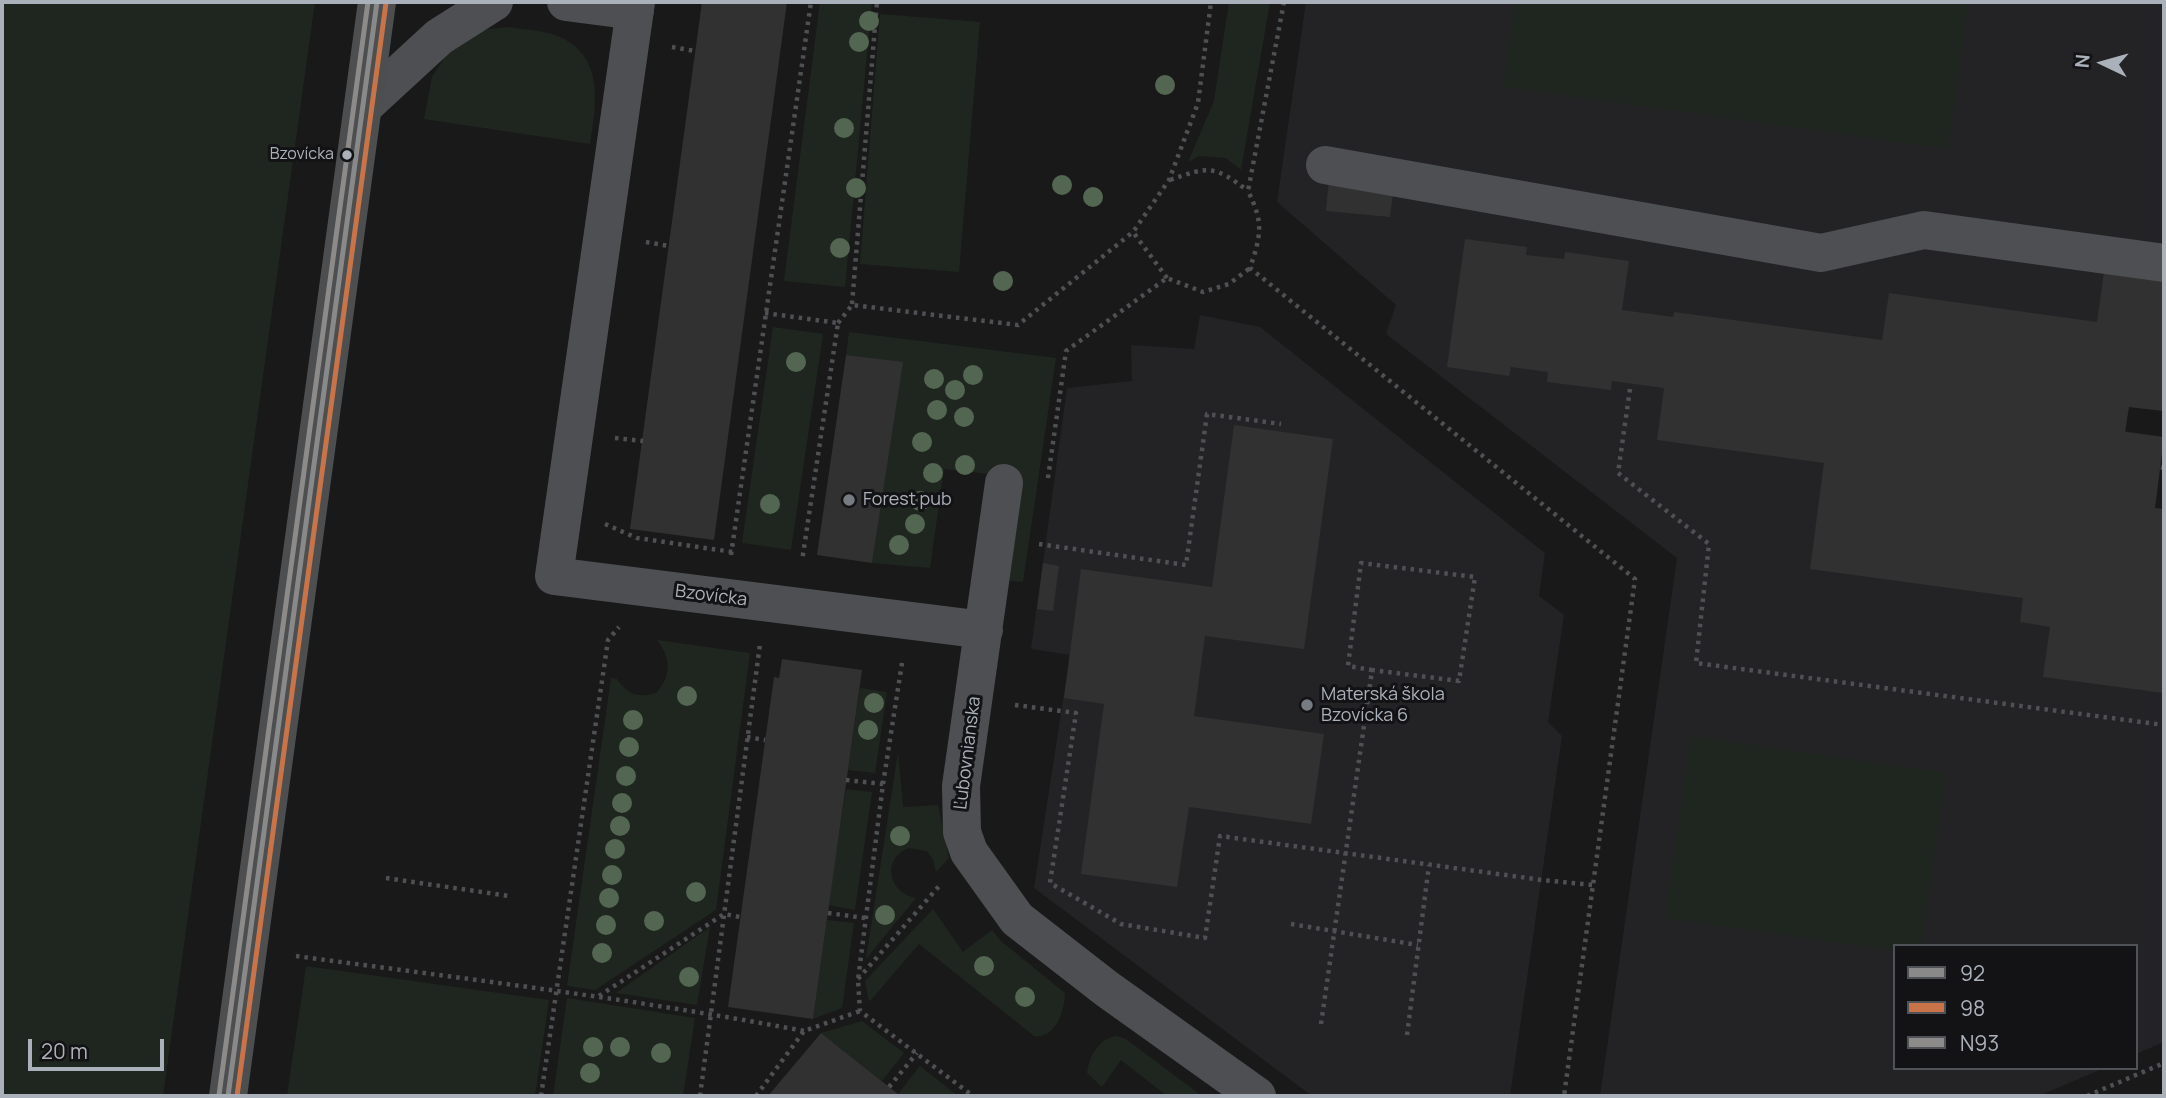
<!DOCTYPE html>
<html>
<head>
<meta charset="utf-8">
<style>
  body { margin:0 }
  #map { position:relative; width:2166px; height:1098px; overflow:hidden; background:#191919; font-family:Manrope,sans-serif }
  canvas { display:block }
  .frame { position:absolute; inset:0; border:4px solid #aab1ba; pointer-events:none }
  .legend { position:absolute; left:1893px; top:944px; width:245px; height:126px; box-sizing:border-box; background:#131315; border:2px solid #4f5257; margin:0; padding:9px 12px; list-style:none; font-size:21px; color:#aab1ba }
  .legend li { display:flex; align-items:center; gap:14px; height:35px }
  .legend b { width:35px; border:2px solid #4f5257 }
  .north { position:absolute; left:2068px; top:28px; width:70px; height:70px; -webkit-text-stroke:5px #131315; paint-order:stroke; rotate:275deg; font-size:19px; font-weight:700; line-height:28px; text-align:center; color:#aab1ba }
  .north::after { content:''; display:block; margin:auto; width:24px; height:32px; background:#aab1ba; clip-path:polygon(50% 0,100% 100%,50% 72%,0 100%) }
  .scale { position:absolute; left:28px; top:1039px; width:136px; height:32px; box-sizing:border-box; border:4px solid #aab1ba; border-top:0; padding-left:9px; font-size:21px; line-height:24px; white-space:nowrap; color:#aab1ba; -webkit-text-stroke:5px #131315; paint-order:stroke }
</style>
</head>
<body>
<div id="map">
<canvas width="2166" height="1098"></canvas>
<div class="frame"></div>
<ul class="legend">
<li><b style="height:9px;background:#898989"></b>92</li>
<li><b style="height:9px;background:#c87448"></b>98</li>
<li><b style="height:9px;background:#8d8b89"></b>N93</li>
</ul>
<div class="north">N</div>
<div class="scale">20 m</div>
</div>
<script>
const context = document.querySelector('canvas').getContext('2d');
context.lineJoin = 'round';
function paint(path, color) { context.fillStyle = color; context.fill(path, 'evenodd'); }
function strokePath(path, color, width, dash) { context.strokeStyle = color; context.lineWidth = width; context.lineCap = dash ? 'butt' : 'round'; context.setLineDash(dash || []); context.stroke(path); }
function write(font, color, halo, rows, align = 'center') {
  context.font = font + ' Manrope,sans-serif'; context.lineWidth = 6; context.setLineDash([]); context.textBaseline = 'middle'; context.strokeStyle = halo; context.fillStyle = color; for (const [text, x, y, turn = 0] of rows) {
    context.save(); context.translate(x, y); context.rotate((+turn || 0) * Math.PI / 180); context.textAlign = isNaN(turn) ? turn : align; if (halo) context.strokeText(text, 0, 0); context.fillText(text, 0, 0); context.restore();
  }
}
paint(new Path2D(`
  M1306 2H2164V411L2129 407 2125 431 2164 437 2155 508 2164 509 2162 879 2164 880V1042L2136 1054V946H1895V1068H2104L2039 1096H1600L1677 558 1386 334 1396 305 1277 202Z
  M1200 315 1260 327 1545 553 1539 596 1564 615 1548 722 1562 736 1510 1096H1312L1034 888 1070 655 1031 649 1067 388 1132 381 1131 345 1194 349Z`), '#232325');
paint(new Path2D(`
  M2 2H315L163 1096H2Z
  M820 2H872L845 287 784 281Z
  M1229 2H1270L1241 170 1226 158 1199 156 1188 162 1214 101Z
  M1515 2H1968L1948 149 1503 87Z
  M880 14 980 22 959 272 860 264Z
  M507 27C525 30 550 30 566 40 604 62 596 108 590 144L424 119 432 77 450 49 480 30Z
  M773 327 823 334 791 550 742 543Z
  M849 332 1056 358 1023 582 1001 580 1016 477 944 469 930 568 872 563 902 363 846 355Z
  M657 640 750 653 716 910 595 990 567 986 611 678 617 679C628 695 638 698 656 693 672 676 671 658 657 640Z
  M860 688 887 692 875 773 848 770Z
  M1691 736 1946 773 1921 946H1895V951L1665 918Z
  M898 752 903 807 938 805 949 858 936 872 933 860 927 851 909 848C882 857 887 893 916 898L866 959Z
  M846 789 872 792 855 910 828 905Z
  M933 909 963 952 992 930 1001 941 1065 993C1065 1011 1055 1039 1034 1036L919 944 869 1002 865 981Z
  M827 920 854 923 842 1008 813 1019Z
  M710 927 697 1005 616 993Z
  M306 966 549 1000 535 1096H287Z
  M567 998 695 1018 683 1096H553Z
  M862 1021 904 1053 882 1081 821 1033Z
  M1117 1036 1126 1039 1202 1096H1167L1121 1060 1102 1087 1087 1073C1089 1056 1099 1038 1117 1036Z
  M920 1066 958 1096H901L898 1094Z`), '#1f261f');
paint(new Path2D(`
  M702 2H787L714 540 630 529Z
  M1329 178 1394 185 1390 217 1326 211Z
  M1465 239 1527 247 1526 255 1564 259 1565 252 1629 261 1622 310 1673 317 1674 312 1882 340 1889 293 2097 322 2104 272 2164 280V411L2129 407 2125 432 2164 437 2155 508 2164 509V693L2043 677 2050 627 2020 622 2023 598 1810 569 1824 463 1657 440 1664 388 1612 381 1611 390 1547 382 1548 372 1511 367 1509 376 1447 367Z
  M846 355 903 362 872 563 817 555Z
  M1234 425 1333 439 1304 649 1205 636 1194 716 1324 734 1311 824 1189 807 1177 887 1081 874 1104 704 1064 698 1081 569 1212 587Z
  M1043 563 1059 566 1053 611 1037 609Z
  M782 659 862 670 813 1019 728 1007 774 677 779 678Z
  M821 1033 898 1094 901 1096H768Z`), '#313131');
strokePath(new Path2D(`
  M1284 2 1248 191C1264 223 1261 235 1250 268L1635 579 1564 1096
  M672 47 695 51
  M1170 180C1209 166 1214 165 1248 191
  M646 242 669 246
  M1167 278 1133 232 1169 180 1198 103 1211 2
  M852 304 877 2
  M765 313 838 323 802 561
  M838 323 852 305 1018 325 1133 232
  M1630 389 1618 473 1709 544 1696 663 2164 725
  M615 438 643 441
  M2161 467 2164 468
  M1048 478 1066 351 1167 278 1203 292 1229 284 1250 268
  M605 524 637 538 733 552
  M1039 544 1186 565 1207 414 1281 424
  M731 555 811 2
  M902 663 883 784 858 980 860 1011 973 1096
  M1015 705 1076 713 1050 883 1121 924 1205 938 1220 836 1542 880 1593 885
  M747 737 765 740
  M846 780 883 784
  M386 878 509 896
  M828 913 865 918
  M1291 924 1418 945
  M296 956C466 979 636 999 804 1031
  M858 979 940 885
  M599 996 724 914 740 917
  M1321 1024 1372 670 1459 681 1475 577 1361 563 1348 666 1372 670
  M1407 1035 1429 865
  M889 1087 917 1053
  M541 1096 608 640 619 627
  M700 1096 760 644
  M756 1096 804 1031 860 1011
  M2087 1096 2164 1063`), '#4f5054', 4.5, [3.5, 5]);
strokePath(new Path2D(`
  M566 2 635 11
  M636 2 554 576 984 630
  M363 107 439 37 494 2
  M1325 165 1821 253 1924 230 2164 263
  M1004 483 961 786 962 832 969 852 1017 919 1107 989 1257 1096`), '#4d4f52', 38);
strokePath(new Path2D(`
  M228 1096 377 2`), '#4c4e50', 38);
strokePath(new Path2D(`
  M228 1096 377 2`), '#898989', 5);
strokePath(new Path2D(`
  M237 1096 386 3`), '#c87448', 5);
strokePath(new Path2D(`
  M219 1095 368 2`), '#8d8b89', 5);
context.fillStyle = '#536652';
for (const [x, y] of [
  [869,21],
  [859,42],
  [1165,85],
  [844,128],
  [1062,185],
  [856,188],
  [1093,197],
  [840,248],
  [1003,281],
  [796,362],
  [973,375],
  [934,379],
  [955,390],
  [937,410],
  [964,417],
  [922,442],
  [965,465],
  [933,473],
  [920,501],
  [770,504],
  [915,524],
  [899,545],
  [687,696],
  [874,703],
  [633,720],
  [868,730],
  [629,747],
  [626,776],
  [622,803],
  [620,826],
  [900,836],
  [615,849],
  [612,875],
  [696,892],
  [609,898],
  [885,915],
  [654,921],
  [606,925],
  [602,953],
  [984,966],
  [689,977],
  [1025,997],
  [593,1047],
  [620,1047],
  [661,1053],
  [590,1073]
]) { context.beginPath(); context.arc(x, y, 10, 0, 2 * Math.PI); context.fill(); }
for (const [x, y, r, color] of [
  [347,155,6,"#aab1ba"],
  [849,500,7,"#777c82"],
  [1307,705,7,"#777c82"]
]) { const dot = new Path2D(); dot.arc(x, y, r, 0, 2 * Math.PI); context.fillStyle = color; context.fill(dot); strokePath(dot, '#131315', 2.5); }
write('16px', '#aab1ba', '#131315', [
  ["Bzovícka",334,155]
], 'right');
write('18px', '#aab1ba', '#131315', [
  ["Forest pub",863,500],
  ["Materská škola",1321,695],
  ["Bzovícka 6",1321,716]
], 'left');
write('18px', '#aab1ba', '#131315', [
  ["Bzovícka",711,596,7],
  ["Ľubovnianska",968,753,-83]
]);
</script>
</body>
</html>
